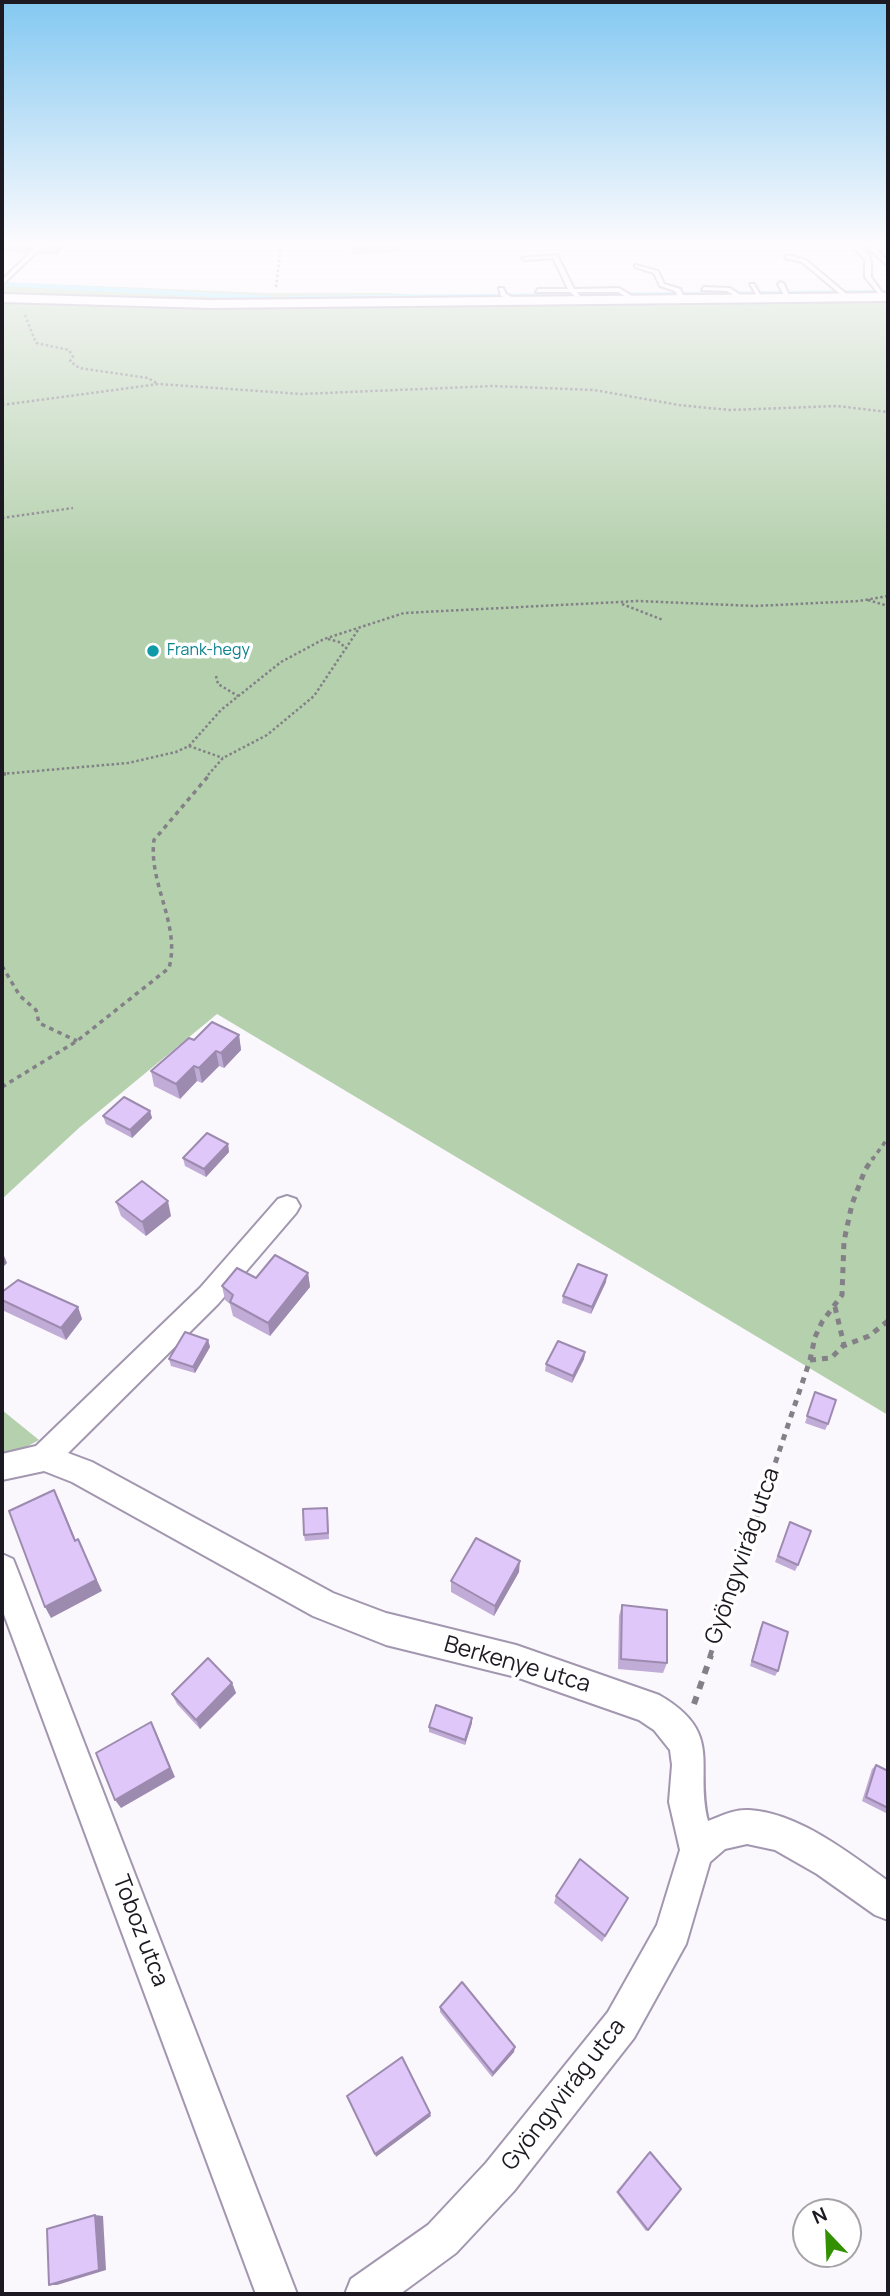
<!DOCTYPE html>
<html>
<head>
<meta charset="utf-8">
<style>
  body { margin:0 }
  #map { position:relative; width:890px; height:2296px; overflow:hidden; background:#faf7fd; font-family:Manrope,sans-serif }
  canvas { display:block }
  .frame { position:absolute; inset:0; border:4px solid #1d1922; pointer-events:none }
  .north { position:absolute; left:792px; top:2198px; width:70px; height:70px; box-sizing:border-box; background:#fff; border:2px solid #a5a3a7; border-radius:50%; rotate:337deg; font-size:19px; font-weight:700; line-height:28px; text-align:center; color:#1d1922 }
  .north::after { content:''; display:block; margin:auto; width:24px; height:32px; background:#339003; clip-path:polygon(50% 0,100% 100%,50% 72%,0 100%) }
</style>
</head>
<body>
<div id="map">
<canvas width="890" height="2296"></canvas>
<div class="frame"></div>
<div class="north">N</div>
</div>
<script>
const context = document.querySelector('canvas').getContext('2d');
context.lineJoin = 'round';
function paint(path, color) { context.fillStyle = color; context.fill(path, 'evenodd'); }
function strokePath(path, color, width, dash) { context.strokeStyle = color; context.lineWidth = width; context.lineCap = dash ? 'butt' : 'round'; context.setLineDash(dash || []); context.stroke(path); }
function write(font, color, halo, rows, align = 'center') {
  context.font = font + ' Manrope,sans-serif'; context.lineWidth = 7; context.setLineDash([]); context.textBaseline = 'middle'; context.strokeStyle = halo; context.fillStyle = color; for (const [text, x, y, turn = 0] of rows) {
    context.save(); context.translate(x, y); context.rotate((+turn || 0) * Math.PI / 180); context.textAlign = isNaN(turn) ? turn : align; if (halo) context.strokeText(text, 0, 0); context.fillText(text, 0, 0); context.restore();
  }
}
paint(new Path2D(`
  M2 282 268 293H389L478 299 888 297V1415L217 1014 80 1127 2 1199Z
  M2 1410 39 1440 2 1460Z`), '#b4d0ac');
strokePath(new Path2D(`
  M2 284 270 298
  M288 298 888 292`), '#8ce7fe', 4.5);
const lane = new Path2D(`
  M37 246H43L2 285V280Z
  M853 246H859L869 256 871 263V277L886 298H882L865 277V260Z
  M888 246V248L876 249 888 261V266L868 248Z
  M557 255 574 289 619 288 635 298 630 299 618 292H577L580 296 577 298 570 292H536L538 289H568L553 258 525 260 522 258Z
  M787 255 806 260 850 297 845 298 802 262 785 258Z
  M635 265 658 271 664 284 680 289 684 297 679 298 675 291 660 286 654 273 635 267Z
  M781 282 784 284 790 298 785 297 778 284Z
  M750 284H754L762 298H758Z
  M704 287 730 288 743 297 738 298 727 291 702 290Z
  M499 288H503L506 294 516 299V301L501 296Z`);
const street = new Path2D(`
  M888 293V301L211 308 2 302V294L211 300Z
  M287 1196 296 1199 300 1206 296 1213 218 1304 68 1453 92 1462 333 1593 386 1613 516 1645 659 1695C725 1733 694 1765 708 1821 721 1816 734 1809 749 1810 799 1813 849 1853 888 1881V1920L875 1915 817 1874 775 1850 747 1844 725 1849 710 1862 686 1944 634 2038 514 2191 456 2253 400 2294H345L351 2279 428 2225 486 2163 608 2012 657 1925 680 1850 669 1802 672 1765 670 1750 654 1730 639 1720 516 1677 386 1645 313 1616 72 1482 44 1471 2 1480V1454L36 1446 200 1288 278 1199Z
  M2 1554 13 1559 17 1569 297 2294H256L2 1609Z`);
strokePath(lane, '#a297af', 4);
strokePath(street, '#a297af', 4);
strokePath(new Path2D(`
  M276 287 281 246
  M25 315 36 343 69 350 73 357 70 361 79 368 148 378 158 384
  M2 405 159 384 301 394 493 386 594 390 679 405 730 410 837 406 888 412
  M2 518 73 508
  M868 600 888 606
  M622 604 663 620
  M328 639 339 642 347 649
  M216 676 218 684 238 696
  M189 746 223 758
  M2 774 128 763 176 752 189 746 221 710 281 662 324 639 404 613 638 601 755 606 859 601 888 596
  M208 775 223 758 267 735 314 696 360 627`), '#848088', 2.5, [2.5, 2.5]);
strokePath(new Path2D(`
  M2 774H6
  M2 966 20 996 36 1010 39 1023 77 1041
  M2 1087 77 1041 169 968C181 925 148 883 154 840L210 774
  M872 1160 888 1138`), '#848088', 3.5, [4.5, 4.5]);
strokePath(new Path2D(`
  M835 1307 844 1345
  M810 1360 831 1358 843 1346 869 1336 888 1321
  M710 1656 810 1360 815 1337 822 1322 842 1295 844 1241 852 1204 865 1170 873 1158`), '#848088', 5, [6, 6]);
strokePath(new Path2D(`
  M694 1704 711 1655`), '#848088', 6, [8, 8]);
paint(lane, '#fff');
paint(street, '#fff');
paint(new Path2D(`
  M2 246H34L26 253 2 252Z
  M37 246H66L57 255 38 254Z
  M350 246H400V252L352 254Z
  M239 1035 241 1050 224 1068 219 1066 202 1083 197 1081 180 1099 154 1086 151 1071 194 1040Z
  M150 1111 152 1118 132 1138 106 1124 103 1116Z
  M228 1144 229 1152 206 1177 185 1166 183 1158Z
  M116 1202 171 1216 146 1236 121 1216Z
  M308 1273 310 1287 270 1336 233 1316 230 1304 225 1300 222 1286 256 1278Z
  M606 1282 591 1314 562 1303 563 1296Z
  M2 1292 78 1307 82 1319 66 1340 2 1310Z
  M208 1340 210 1347 195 1373 171 1366 169 1359Z
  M585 1352 584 1359 572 1383 545 1371 546 1364Z
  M815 1392 828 1424 825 1430 805 1423Z
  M328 1514 329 1539 305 1541 304 1535Z
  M790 1522 798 1565 795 1571 775 1562Z
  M519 1572 494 1616 451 1592V1581Z
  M622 1605 667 1663 663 1673 618 1669 619 1616Z
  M763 1622 778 1671 775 1676 750 1666 760 1628Z
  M232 1683 236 1693 200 1729 177 1704 172 1694Z
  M472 1718V1723L465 1745 429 1732V1727Z
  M876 1765 888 1771V1814L862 1801 872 1769Z
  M556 1896 628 1898 602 1942 554 1903Z
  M440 2007 514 2052 492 2077 440 2012Z
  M650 2152 648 2230 646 2231 616 2192 648 2153Z`), '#c1abd7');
paint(new Path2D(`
  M24 246H34L26 253Z
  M56 246H66L57 255Z
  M239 1035 241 1050 224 1068 221 1053Z
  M216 1051 219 1066 202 1083 199 1068Z
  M194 1066 197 1081 180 1099 176 1084Z
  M150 1111 152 1118 132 1138 130 1130Z
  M228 1144 229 1152 206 1177 204 1169Z
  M168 1201 171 1216 146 1236 142 1222Z
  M2 1251 7 1263 2 1268Z
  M308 1273 310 1287 270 1336 268 1323Z
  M607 1275 606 1282 591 1314 592 1307Z
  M78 1307 82 1319 66 1340 61 1328Z
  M208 1340 210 1347 195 1373 193 1367Z
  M585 1352 584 1359 572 1383 573 1376Z
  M54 1490 60 1502 81 1553 75 1541Z
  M78 1539 102 1591 51 1618 45 1607Z
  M520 1561 519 1572 494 1616 495 1606Z
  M232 1683 236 1693 200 1729 196 1720Z
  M472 1718V1723L465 1745V1740Z
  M151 1722 156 1732 175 1777 121 1808 115 1800Z
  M515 2047 514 2052 492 2077 493 2073Z
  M430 2113 431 2116 376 2157 375 2154Z
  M95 2215 103 2216 106 2270 57 2285H49Z`), '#9d8baf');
const building = new Path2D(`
  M212 1022 239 1035 221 1053 216 1051 199 1068 194 1066 176 1084 151 1071 189 1038 194 1040Z
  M124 1097 150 1111 130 1130 103 1116Z
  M207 1133 228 1144 204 1169 183 1158Z
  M142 1181 168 1201 142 1222 116 1202Z
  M275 1255 308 1273 268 1323 230 1302 233 1295 222 1286 237 1268 256 1278Z
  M578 1264 607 1275 592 1307 563 1296Z
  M18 1280 78 1307 61 1328 2 1300V1292Z
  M185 1332 208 1340 193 1367 169 1359Z
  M558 1341 585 1352 573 1376 546 1364Z
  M815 1392 836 1400 828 1424 807 1416Z
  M54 1490 75 1541 78 1539 96 1580 45 1607 9 1511Z
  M327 1508 328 1533 304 1535 303 1509Z
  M790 1522 811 1531 798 1565 778 1556Z
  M476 1538 520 1561 495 1606 451 1581Z
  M622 1605 667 1610V1663L621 1659Z
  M763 1622 788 1632 778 1671 752 1661Z
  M208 1658 232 1683 196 1720 172 1694Z
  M436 1705 472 1718 465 1740 429 1727Z
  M151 1722 170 1768 115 1800 96 1753Z
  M876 1765 888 1771V1808L866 1797Z
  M580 1859 628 1898 605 1936 556 1896Z
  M462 1982 515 2047 493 2073 440 2007Z
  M402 2057 430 2113 375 2154 347 2096Z
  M650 2152 681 2189 648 2230 618 2192Z
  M95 2215 99 2270 49 2285 47 2229Z`);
paint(building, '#e0c7fa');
strokePath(building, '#9d8baf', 2);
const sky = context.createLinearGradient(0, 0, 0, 567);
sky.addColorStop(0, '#83c8f1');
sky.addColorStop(0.43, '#fdfbfe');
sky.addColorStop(1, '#fdfbfe00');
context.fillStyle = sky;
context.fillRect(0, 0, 890, 567);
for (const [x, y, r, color] of [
  [153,651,7,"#0f9aa8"]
]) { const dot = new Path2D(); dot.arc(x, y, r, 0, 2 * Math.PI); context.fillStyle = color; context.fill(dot); strokePath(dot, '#fff', 2.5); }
write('16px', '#0d838f', '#fff', [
  ["Frank-hegy",167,651]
], 'left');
write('23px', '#1d1922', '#fff', [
  ["Gyöngyvirág utca",743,1556,-71],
  ["Berkenye utca",517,1665,16],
  ["Toboz utca",140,1931,69],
  ["Gyöngyvirág utca",564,2095,-52]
]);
</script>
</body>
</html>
